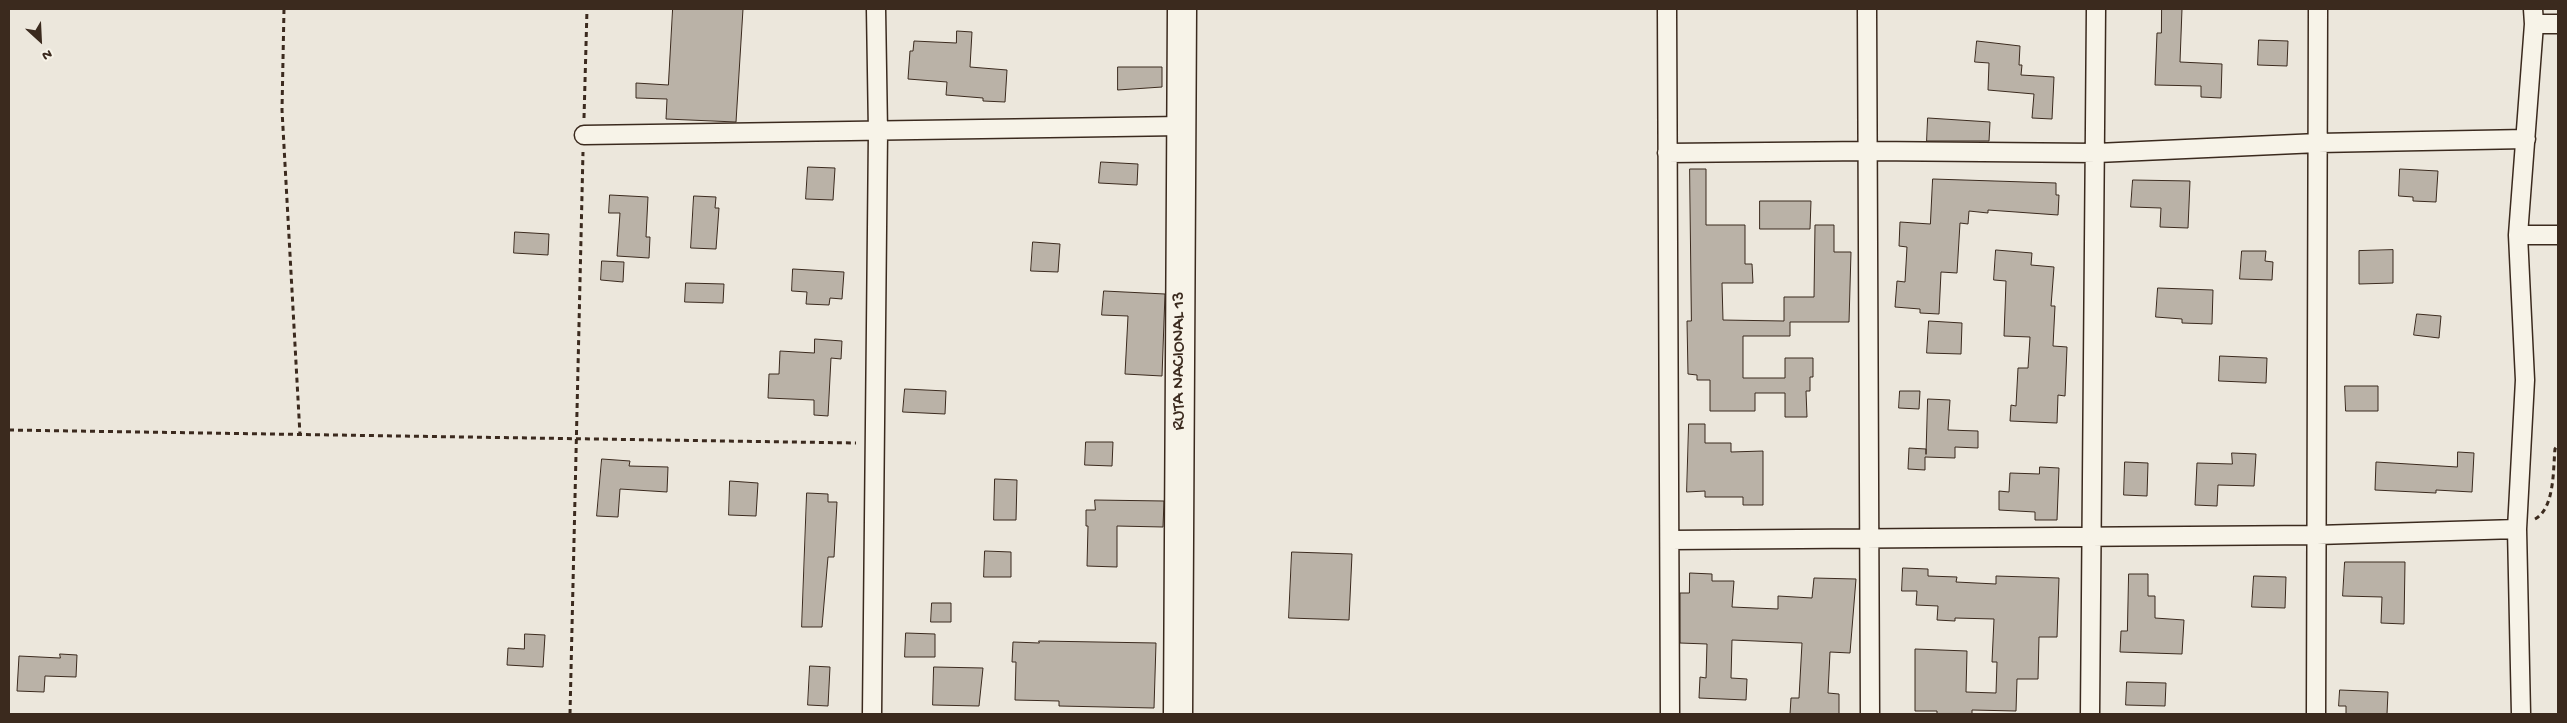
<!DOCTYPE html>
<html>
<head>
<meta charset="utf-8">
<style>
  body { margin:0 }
  #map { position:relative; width:2567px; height:723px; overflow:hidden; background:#ece7dc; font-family:"Gochi Hand",sans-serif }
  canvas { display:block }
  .frame { position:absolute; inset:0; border:10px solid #3b2a1e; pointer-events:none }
  .north { position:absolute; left:15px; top:15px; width:50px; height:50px; -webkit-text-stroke:4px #f7f3e8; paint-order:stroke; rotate:155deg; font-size:14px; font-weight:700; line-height:20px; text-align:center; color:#3b2a1e }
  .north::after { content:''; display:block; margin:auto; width:18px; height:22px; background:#3b2a1e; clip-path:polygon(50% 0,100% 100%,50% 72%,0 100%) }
</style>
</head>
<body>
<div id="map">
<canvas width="2567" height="723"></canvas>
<div class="frame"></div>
<div class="north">N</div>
</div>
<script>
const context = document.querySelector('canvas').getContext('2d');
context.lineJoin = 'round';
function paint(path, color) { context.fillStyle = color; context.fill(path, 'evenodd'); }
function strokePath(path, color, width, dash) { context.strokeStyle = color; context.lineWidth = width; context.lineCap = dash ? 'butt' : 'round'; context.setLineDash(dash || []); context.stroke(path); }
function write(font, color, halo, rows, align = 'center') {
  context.font = font + ' "Gochi Hand",sans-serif'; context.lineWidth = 4; context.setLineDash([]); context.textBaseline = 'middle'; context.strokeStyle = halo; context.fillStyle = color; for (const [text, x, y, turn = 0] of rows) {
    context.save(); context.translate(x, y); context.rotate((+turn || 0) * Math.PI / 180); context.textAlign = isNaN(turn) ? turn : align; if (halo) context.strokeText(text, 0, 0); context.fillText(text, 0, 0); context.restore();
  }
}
const building = new Path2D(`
  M673 9H743L736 122 666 119 667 99 636 98V83L668 85Z
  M2162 9H2182L2180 62 2222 64 2221 98 2201 97V86L2155 85 2157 33H2161Z
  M957 31 972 32 970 67 1007 70 1005 102 983 101V98L946 95 947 82 908 79 910 51H913L914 41 956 43Z
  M2259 40 2288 41 2287 66 2258 65Z
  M1977 41 2020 46 2019 65H2022L2021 75 2054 77 2052 119 2032 118 2034 94 1988 90 1989 63 1975 62Z
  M1118 67H1162V87L1118 90Z
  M1928 118 1990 122 1989 141H1927Z
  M1101 162 1138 164 1137 185 1099 183Z
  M808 167 835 168 833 200 806 199Z
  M1690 169H1706V225H1745V264H1752L1753 283H1722L1723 320 1784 321V297H1814L1815 225H1834V252H1851L1849 322H1790V336H1743V378H1785V358H1813V377H1810V391H1806L1807 417H1785V393H1755V411H1710V380H1697V375L1688 374 1687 321H1691Z
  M2400 169 2438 171 2436 202 2413 201V197L2399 196Z
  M1933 179 2056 183V195H2059L2058 215 1988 210V213L1969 211 1968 224 1960 223 1957 273 1941 272 1939 314 1920 313V309L1895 307 1897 281 1905 282 1907 247 1899 246 1900 222 1930 224Z
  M2133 180 2190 181 2188 228 2160 227 2161 208 2131 207Z
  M610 195 648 197 646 237H650L649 258 617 256 620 213H609Z
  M694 196 716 197 715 208H719L716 249 691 248Z
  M1760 201H1811L1810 229H1760Z
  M515 232 549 234 548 255 514 253Z
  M1033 242 1060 244 1058 272 1031 271Z
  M1996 250 2032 253 2031 265 2054 267 2051 306H2055L2053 346 2067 347 2065 396 2058 395 2057 423 2010 421 2011 405 2016 406 2018 368H2028L2030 337 2004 336 2006 281 1994 280Z
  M2393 250V283L2359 284V251Z
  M2242 251H2266L2265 261 2273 262 2272 280 2240 279Z
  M602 261 624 262 623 282 601 280Z
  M793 269 844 272 842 299 830 298 829 305 806 304 807 292 792 291Z
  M686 283 724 284 723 303 685 302Z
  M2158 288 2213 290 2212 324 2182 323V319L2156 317Z
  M1104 291 1165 294 1162 376 1125 374 1128 316 1102 315Z
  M2417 314 2441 316 2439 338 2414 335Z
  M1929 321 1962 323 1961 354 1927 353Z
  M815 339 842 341 841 359 831 358 828 416 814 415V400L768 398 769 374H779L780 351 814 353Z
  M2220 356 2267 358 2266 383 2219 381Z
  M2345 386H2378V411H2346Z
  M905 389 946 391 945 414 903 412Z
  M1900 391H1920L1919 409 1899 408Z
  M1928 399 1950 400 1948 430 1978 431V448L1955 447V458L1925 457V470L1908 469 1909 448 1926 449V454Z
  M1689 424H1705V443H1731V452L1763 451V505H1743V497H1705V491L1687 492Z
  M1086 442H1113L1112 466 1085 465Z
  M2458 452 2474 453 2472 492 2436 490V493L2375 490 2376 462 2457 467Z
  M2232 453 2256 454 2254 486 2218 485 2217 506 2195 505 2197 463 2232 464Z
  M602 459 630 461 629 466 668 467 667 492 620 489 618 517 597 516Z
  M2125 462 2148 463 2147 496 2124 495Z
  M2040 467 2059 468 2057 520H2035V512L1999 510V491L2009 492 2010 473 2039 474Z
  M995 479 1017 480 1016 520H994Z
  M730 481 758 483 756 516 729 515Z
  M807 493 828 494V502H837L834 557H828L822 627H802Z
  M1095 500 1164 501 1163 527 1117 526V567L1087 566 1088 526H1086V510H1095Z
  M985 551 1011 552V577H984Z
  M1292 552 1352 554 1349 620 1289 618Z
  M2345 562H2405L2404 624 2381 623 2382 597 2343 596Z
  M1903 568 1928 569V576L1957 577 1956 582 1996 584V576L2059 578 2057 637H2039L2038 679H2017L2016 711 1972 710V714H1937V711H1915V649L1967 651 1966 692 1996 693 1997 662H1992L1994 619 1955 618V621L1937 620 1938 606 1916 605 1917 591H1902Z
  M1690 573 1712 574V581H1734L1732 607 1778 609V596L1812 598 1814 578 1856 579 1850 653 1830 652 1828 693 1839 694V714H1790L1791 698H1799L1802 643 1732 640 1731 678 1747 679 1746 700 1699 698 1700 677 1706 678 1707 644 1680 643V593H1689Z
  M2129 574H2148V596H2155V618L2184 620 2182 654 2120 652 2121 631H2127Z
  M2254 576 2286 577 2285 608 2252 607Z
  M932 603H951V622H931Z
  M906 633 935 634V657H905Z
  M525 634 545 635 543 667 507 665 508 648 524 649Z
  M1039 641 1156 643 1154 708 1059 706V701L1015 700 1016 662H1012L1013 642 1039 643Z
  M60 654 77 655 76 677 45 676 44 692 17 691 19 656 60 658Z
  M810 666 830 667 828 706 808 705Z
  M934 667 983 668 979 706 933 705Z
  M2127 682 2166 683 2165 706 2126 705Z
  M2340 690 2388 692 2387 714H2346V706H2339Z`);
paint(building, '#bab2a7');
strokePath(building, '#3b2a1e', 1);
const minor = new Path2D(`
  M1667 9 1670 714
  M1867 9 1870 714
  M2534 24H2558
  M584 135 1181 126
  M1667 153 1868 151 2097 153 2318 143 2526 139
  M2518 235H2558
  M1670 540 2317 535 2517 529
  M872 714 878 132 876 9
  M2090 714 2096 9
  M2316 714 2318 9
  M2521 714 2517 529 2525 380 2518 235 2534 24 2533 9`);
const trunk = new Path2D(`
  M1178 714 1182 9`);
strokePath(minor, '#3b2a1e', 21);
strokePath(trunk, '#3b2a1e', 31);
strokePath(new Path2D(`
  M284 9 282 110 300 435
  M584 118 587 9
  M9 430 856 443
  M2535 519C2555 508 2553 469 2555 449L2558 445
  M570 714 583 152`), '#3b2a1e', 3, [5, 4]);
strokePath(minor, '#f7f3e8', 18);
strokePath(trunk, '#f7f3e8', 28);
write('18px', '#3b2a1e', '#f7f3e8', [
  ["RUTA NACIONAL 13",1180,361,-90]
]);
</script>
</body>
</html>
